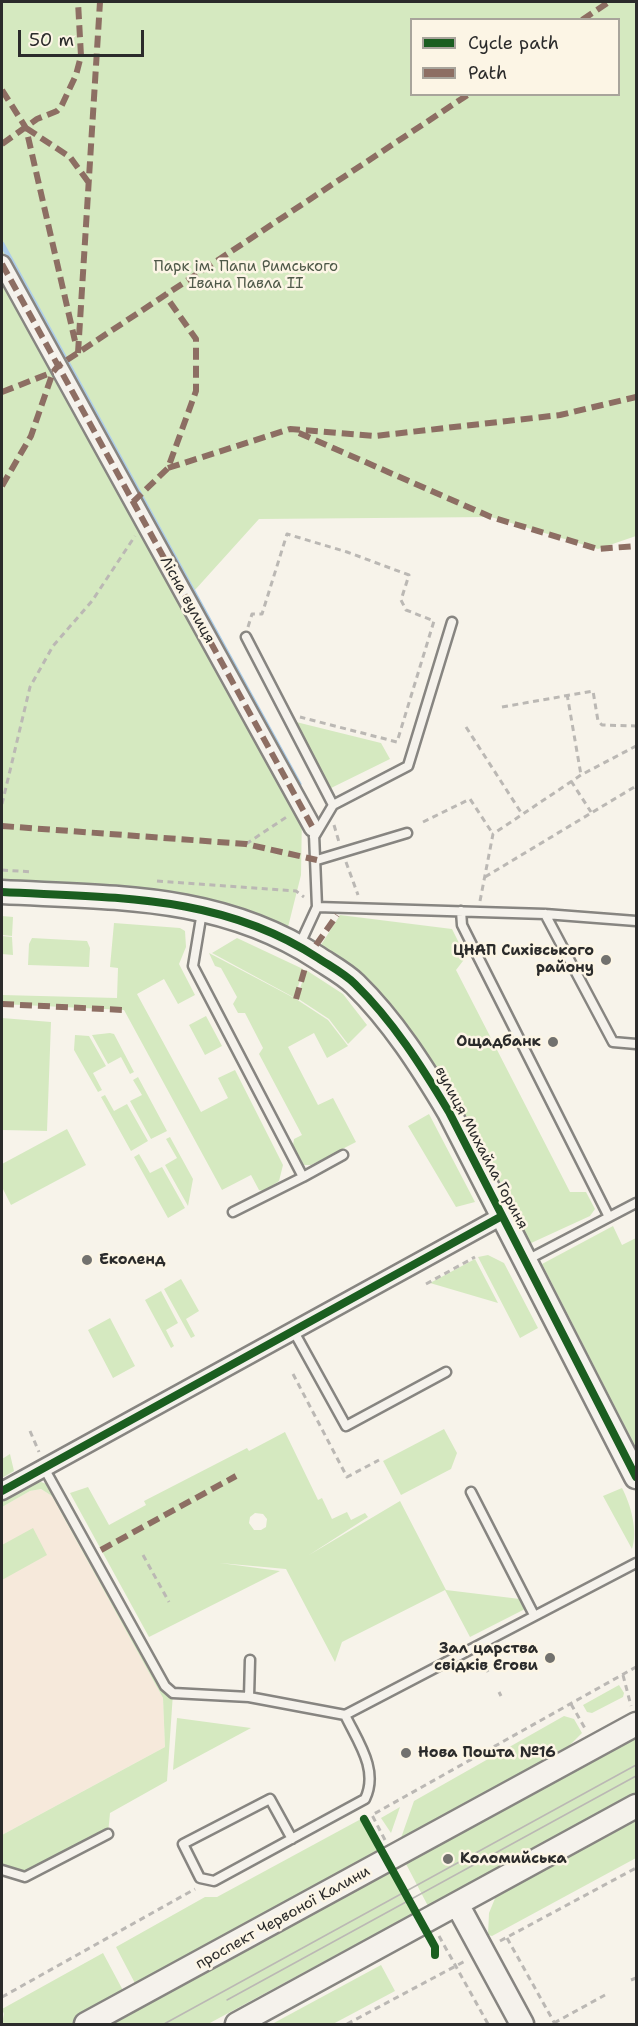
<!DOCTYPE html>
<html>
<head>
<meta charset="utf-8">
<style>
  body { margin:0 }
  #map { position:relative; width:638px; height:2026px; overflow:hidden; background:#f7f3ea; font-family:"Shantell Sans",sans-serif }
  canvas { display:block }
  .frame { position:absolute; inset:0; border:3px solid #2b2b2b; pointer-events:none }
  .legend { position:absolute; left:410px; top:18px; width:210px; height:78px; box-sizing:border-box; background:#fcf5e5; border:2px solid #a8a49b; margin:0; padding:8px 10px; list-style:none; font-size:18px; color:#2b2b2b }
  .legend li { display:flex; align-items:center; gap:12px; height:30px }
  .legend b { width:30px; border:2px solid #a8a49b }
  .scale { position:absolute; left:18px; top:30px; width:126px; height:27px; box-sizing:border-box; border:3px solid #2b2b2b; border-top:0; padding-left:8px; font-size:18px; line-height:21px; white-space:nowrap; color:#2b2b2b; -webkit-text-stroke:4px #fcf5e5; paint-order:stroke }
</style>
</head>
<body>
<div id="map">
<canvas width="638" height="2026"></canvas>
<div class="frame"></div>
<ul class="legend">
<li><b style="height:8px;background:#1b5e20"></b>Cycle path</li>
<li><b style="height:8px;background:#8d6e63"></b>Path</li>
</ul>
<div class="scale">50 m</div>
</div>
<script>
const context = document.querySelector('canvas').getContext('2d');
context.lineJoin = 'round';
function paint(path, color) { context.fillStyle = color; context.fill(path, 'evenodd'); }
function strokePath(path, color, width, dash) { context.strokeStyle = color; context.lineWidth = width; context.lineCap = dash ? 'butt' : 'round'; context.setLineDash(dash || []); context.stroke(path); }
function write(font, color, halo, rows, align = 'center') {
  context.font = font + ' "Shantell Sans",sans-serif'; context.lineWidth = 5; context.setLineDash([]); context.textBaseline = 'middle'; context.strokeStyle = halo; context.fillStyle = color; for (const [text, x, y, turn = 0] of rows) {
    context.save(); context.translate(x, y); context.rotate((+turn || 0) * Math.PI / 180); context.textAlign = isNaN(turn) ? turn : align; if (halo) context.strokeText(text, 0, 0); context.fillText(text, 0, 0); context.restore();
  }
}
paint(new Path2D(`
  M41 1489 52 1496 163 1698 165 1747 2 1835V1507L30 1491Z`), '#f6e9db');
paint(new Path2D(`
  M2 2H636V536L598 549 491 517 259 519 185 601 302 814 301 875 288 927 195 902 2 883ZM412 20H618V94H412Z
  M292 721 381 743 390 759 327 790Z
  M340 915 452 929 466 957 456 970 570 1192H586L595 1209 590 1216 529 1244 455 1107 319 948Z
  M2 916 13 917 12 936 2 935Z
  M114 923 180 928 185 931 186 947 179 964 195 995 178 1004 164 979 137 994 201 1112 228 1098 218 1078 235 1070 283 1165 279 1181 264 1191 259 1190 251 1175 222 1190 124 1010 2 1004V995L117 998 118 968 110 967Z
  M2 936 12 937 13 955 2 954Z
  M32 938 87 941 90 948 89 967 28 965 29 944Z
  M237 938 303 969 295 998 212 953Z
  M209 953 296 999 328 1020 348 1046 327 1058 314 1033 288 1047 318 1105 333 1098 356 1142 311 1165H304L293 1145 294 1139 302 1135 259 1054 263 1048 245 1013H238L233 1004 237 997 221 968 215 966Z
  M306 970 343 994 367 1025 348 1044 329 1019 297 998Z
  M206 1016 222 1046 205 1055 189 1025Z
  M2 1018 51 1022 47 1131 2 1130Z
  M110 1033 114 1034 134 1072 130 1074 121 1057 108 1064 92 1035Z
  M75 1035 89 1036 106 1066 93 1073 102 1090 98 1092 74 1050Z
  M138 1077 167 1131 151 1139 130 1101 142 1095 133 1080Z
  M105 1095 114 1111 127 1104 148 1141 131 1151 101 1097Z
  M429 1114 475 1202 456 1207 408 1126Z
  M67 1129 86 1165 11 1205 2 1187V1164Z
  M170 1137 193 1179 188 1206 165 1165 177 1158 166 1139Z
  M139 1154 150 1173 162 1167 185 1208 168 1218 134 1157Z
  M613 1226 622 1245 636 1238V1448L542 1264Z
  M488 1255 504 1263 538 1328 520 1338 478 1257Z
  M475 1259 498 1303 430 1283Z
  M181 1279 199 1311 186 1319 195 1336 191 1338 164 1289Z
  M161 1291 178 1323 166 1330 174 1346 171 1348 145 1300Z
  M110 1318 135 1366 113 1378 88 1330Z
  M444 1429 457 1453 451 1469 401 1495 383 1461Z
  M285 1432 318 1500 322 1498 332 1519 347 1512 351 1520 365 1513 368 1517 309 1555 400 1501 446 1590 520 1599 525 1609 470 1637 445 1590 342 1642 335 1662 286 1569 220 1563 280 1571 149 1637 70 1493 88 1487 109 1525 146 1505 144 1501 247 1448 249 1451ZM255 1513 263 1514 267 1519 266 1527 261 1530H254L249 1523 250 1517Z
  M10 1454 14 1471 2 1478V1459Z
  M41 1482 56 1487 173 1693 167 1781 110 1813 108 1834 25 1877 2 1870V1835L165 1747 163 1698 52 1496 41 1489 30 1491 2 1507V1501L30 1484Z
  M622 1488C631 1505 638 1531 632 1549L603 1496Z
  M33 1528 47 1555 2 1580V1545Z
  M619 1685 624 1693 623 1697 592 1713 587 1712 583 1705Z
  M564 1716 574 1719 582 1733 565 1750 401 1838 414 1801Z
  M177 1718 251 1728 173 1770Z
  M636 1737V1793L428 1906 405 1862Z
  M400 1807 391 1833 381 1818Z
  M361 1819 381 1854 138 1989 116 1947 205 1897H217Z
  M636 1821V1858L492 1936 488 1935 489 1913 496 1896Z
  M390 1870 414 1913 208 2024H111Z
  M103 1953 126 1996 74 2024H2L4 2014 2 2009Z
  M381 1965 395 1991 333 2024H272Z`), '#d5e9c0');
strokePath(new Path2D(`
  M2 244 299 784`), '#aecee9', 5);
const lane = new Path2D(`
  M246 637 333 805
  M314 837 333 805 408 766 452 622
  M317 860 407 833
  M317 907 545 914 636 921
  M461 911 462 925 609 1217
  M202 912 193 966 303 1177 233 1212
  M545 914 613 1042 636 1044
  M299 946 317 907 314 834
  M303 1177 343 1155
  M525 1261 636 1203
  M293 1330 346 1426 446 1372
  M44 1468 165 1686 173 1693 249 1697 345 1715 636 1563
  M471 1492 534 1615
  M249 1697 250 1660
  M292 1839 270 1799 183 1844 200 1878 214 1881 365 1799C379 1770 358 1742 345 1715
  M2 1870 25 1877 108 1834`);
const street = new Path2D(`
  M2 264 313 828
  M2 1491 502 1216`);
const secondary = new Path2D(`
  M2 892C114 898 220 894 318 958 330 966 345 974 355 984 393 1021 422 1067 449 1112L636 1477
  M457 1904 522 2024
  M86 2024 636 1724
  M237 2024 636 1806`);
strokePath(lane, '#878581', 13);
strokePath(street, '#878581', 21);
strokePath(secondary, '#878581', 27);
strokePath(new Path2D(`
  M248 627 252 614H262L287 534 347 552 409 575 401 600 406 610 434 621 397 742 300 717
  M567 694 581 775
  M502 707 593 691 598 721 602 725 636 726
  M466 727 522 814
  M571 781 591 812
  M2 804 30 687 53 646 92 601 135 536
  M423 822 470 799 493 834
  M334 825 339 842
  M246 844 288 816
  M346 862 358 895
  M2 870 33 872
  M485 877 636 786
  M157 881 296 891 304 897
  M480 901 493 834 581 775 636 746
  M426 1284 475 1257
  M293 1374 347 1477 379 1460
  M30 1431 39 1452
  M143 1555 169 1602
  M486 1668 488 1672
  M623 1675 631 1706
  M499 1692 501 1696
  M571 1704 586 1730
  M385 1840 372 1815 636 1667
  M439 1936 488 2024
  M507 1938 555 2024
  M500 1941 636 1868
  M631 1980 636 1978
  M2 1997 195 1889
  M554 2023 605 1995
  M347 2024 467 1960`), '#bbb8b4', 3, [6, 4.5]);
strokePath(lane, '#f5f2ec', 8);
strokePath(street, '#f5f2ec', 16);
strokePath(secondary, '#f5f2ec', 22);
strokePath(new Path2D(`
  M227 2000 636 1776
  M164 2024 636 1765`), '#bbb8b4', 1.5);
strokePath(new Path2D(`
  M582 20 609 2
  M2 90 26 128 75 341
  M26 128 70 157 89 183
  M2 144 37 119 57 111 61 107 76 75 81 56 78 2
  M2 264 313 828
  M78 353 100 2
  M2 392 53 372
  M299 433 491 517 598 549 636 546
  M168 468 290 429 375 436 560 415 636 397
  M2 486 31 436 53 372 58 366 469 94
  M133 502 168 468 196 391V339L165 295
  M2 826 246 844 317 860
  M316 945 337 915
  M296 999 305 968
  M2 1004 124 1010
  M101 1550 236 1476`), '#8d6e63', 6, [12, 6]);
strokePath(new Path2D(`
  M2 892C114 898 220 894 318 958 330 966 345 974 355 984 393 1021 422 1067 449 1112L636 1477
  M2 1491 502 1216
  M364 1819 435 1947V1955`), '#1b5e20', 8);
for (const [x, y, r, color] of [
  [606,960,6,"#72716e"],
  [553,1042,6,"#72716e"],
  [87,1260,6,"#72716e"],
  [550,1658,6,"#72716e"],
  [406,1753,6,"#72716e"],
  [448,1859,6,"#72716e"]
]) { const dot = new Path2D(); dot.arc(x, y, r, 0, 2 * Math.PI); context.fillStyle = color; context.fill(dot); strokePath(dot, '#fcf5e5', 2); }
write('15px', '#4e5848', '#fcf5e5', [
  ["Парк ім. Папи Римського",246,267],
  ["Івана Павла ІІ",246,284]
]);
write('15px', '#2b2b2b', '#fcf5e5', [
  ["Лісна вулиця",187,600,61],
  ["вулиця Михайла Гориня",481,1148,62],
  ["проспект Червоної Калини",283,1918,-29]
]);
write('bold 15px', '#2b2b2b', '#fcf5e5', [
  ["ЦНАП Сихівського",594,951],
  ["району",594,968],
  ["Ощадбанк",541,1042],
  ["Еколенд",99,1260,"left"],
  ["Зал царства",538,1649],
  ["свідків Єгови",538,1666],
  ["Нова Пошта №16",418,1753,"left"],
  ["Коломийська",460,1859,"left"]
], 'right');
</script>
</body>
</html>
